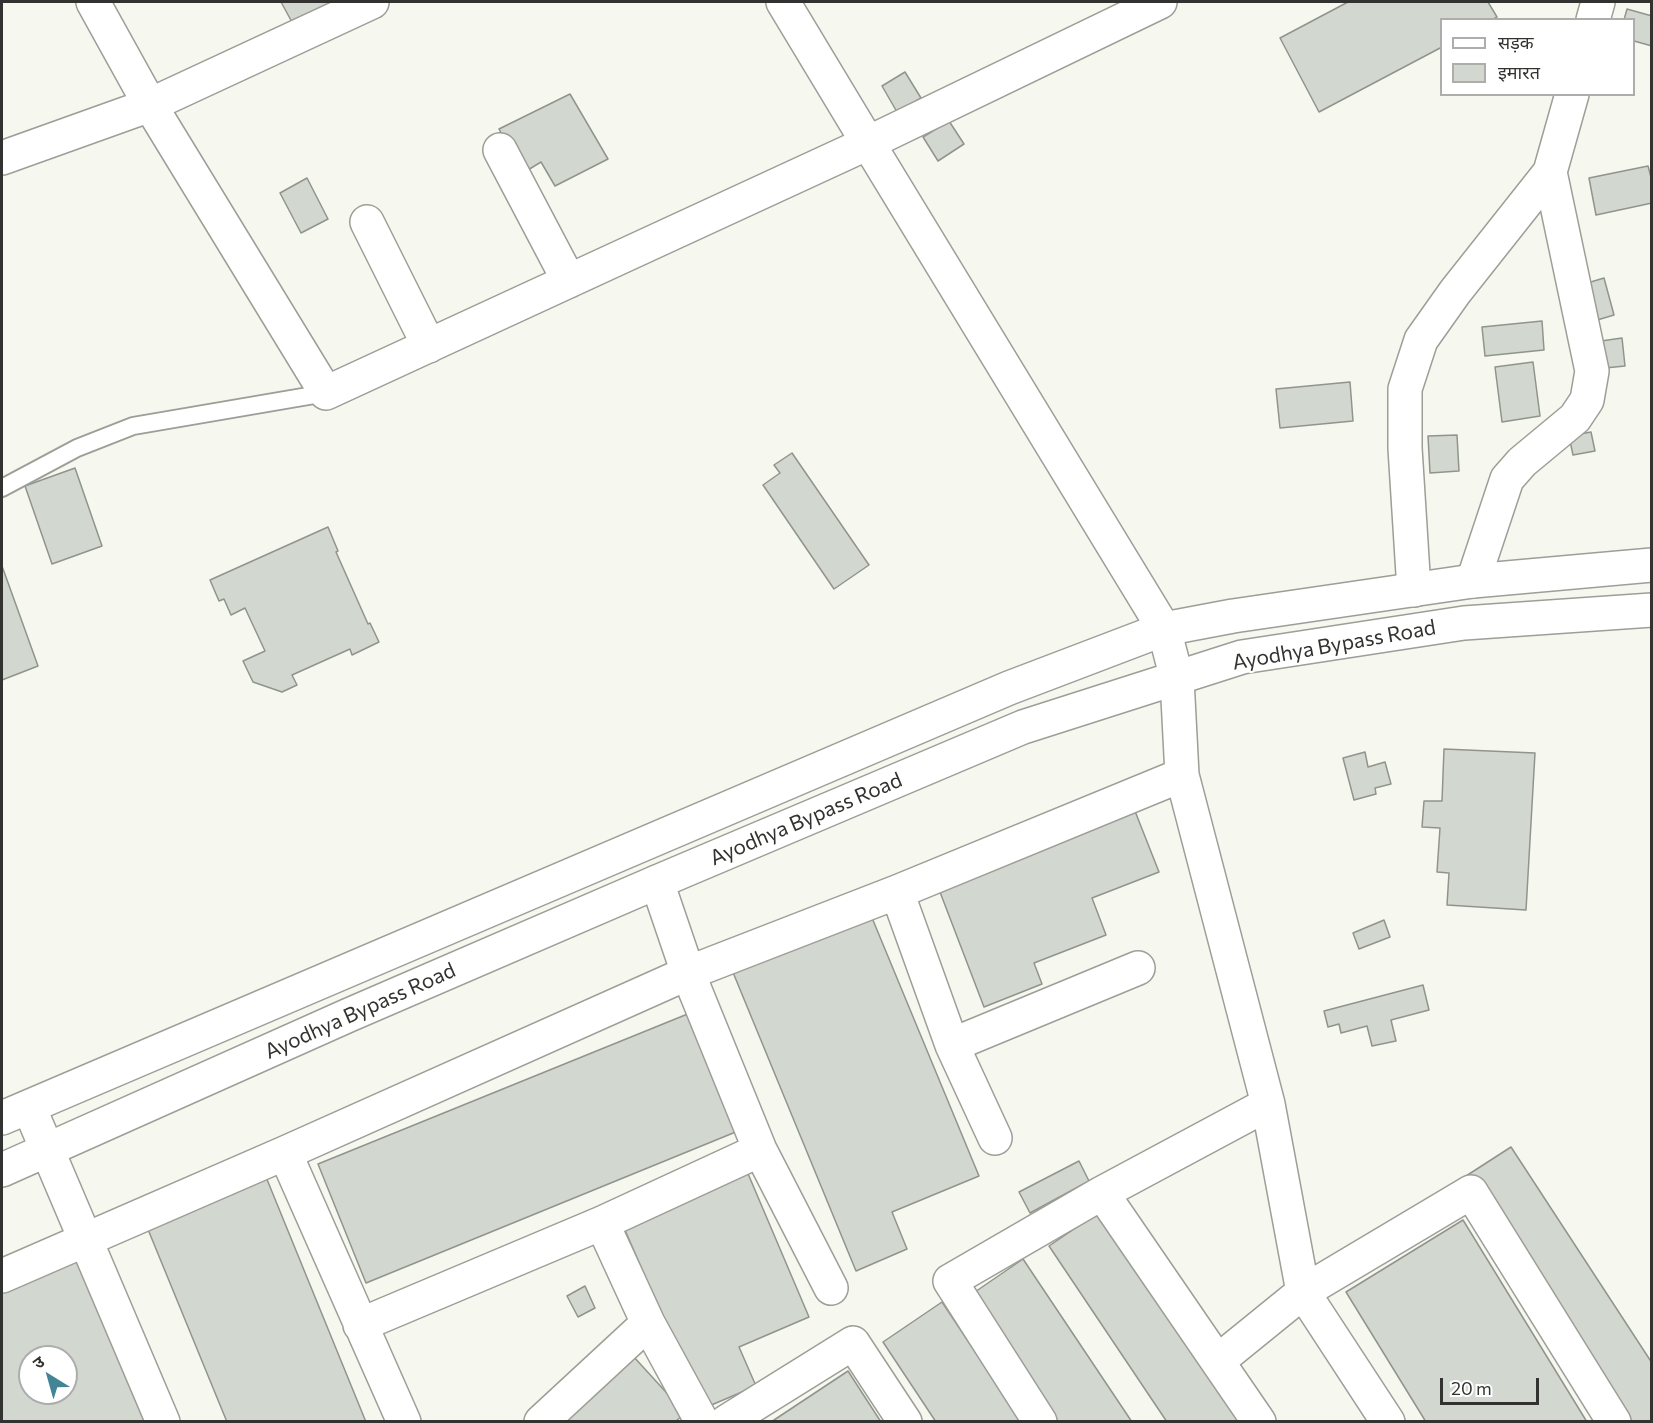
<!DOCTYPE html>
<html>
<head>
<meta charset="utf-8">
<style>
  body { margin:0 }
  #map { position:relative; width:1653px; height:1423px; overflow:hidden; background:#f6f7ef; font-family:Commissioner,"Noto Sans Devanagari",sans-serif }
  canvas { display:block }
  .frame { position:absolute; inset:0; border:3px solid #323330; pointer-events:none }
  .legend { position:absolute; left:1440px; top:18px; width:195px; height:78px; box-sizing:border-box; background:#fff; border:2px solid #adadac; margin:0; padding:8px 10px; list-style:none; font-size:18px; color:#323330 }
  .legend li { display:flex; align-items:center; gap:12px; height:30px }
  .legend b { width:30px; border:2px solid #adadac }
  .north { position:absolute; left:18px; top:1345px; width:60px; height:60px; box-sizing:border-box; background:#fff; border:2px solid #adadac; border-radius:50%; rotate:323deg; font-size:16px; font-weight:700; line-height:24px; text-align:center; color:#323330 }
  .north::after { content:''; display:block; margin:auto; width:21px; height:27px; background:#438496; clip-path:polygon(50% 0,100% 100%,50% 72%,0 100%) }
  .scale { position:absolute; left:1440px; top:1378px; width:99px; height:27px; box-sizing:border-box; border:3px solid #323330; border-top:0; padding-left:8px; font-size:18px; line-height:21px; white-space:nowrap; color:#323330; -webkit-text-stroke:4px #fff; paint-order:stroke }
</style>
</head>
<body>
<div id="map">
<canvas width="1653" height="1423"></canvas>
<div class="frame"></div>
<ul class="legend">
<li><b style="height:8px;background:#fff"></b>सड़क</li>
<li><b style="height:16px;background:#d2d7d0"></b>इमारत</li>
</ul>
<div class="north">उ</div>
<div class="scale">20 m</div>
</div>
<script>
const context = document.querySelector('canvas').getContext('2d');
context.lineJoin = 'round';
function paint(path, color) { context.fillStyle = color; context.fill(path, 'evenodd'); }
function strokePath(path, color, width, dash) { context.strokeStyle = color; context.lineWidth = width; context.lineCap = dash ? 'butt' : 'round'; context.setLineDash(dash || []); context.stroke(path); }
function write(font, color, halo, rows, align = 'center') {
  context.font = font + ' Commissioner,sans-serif'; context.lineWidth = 4.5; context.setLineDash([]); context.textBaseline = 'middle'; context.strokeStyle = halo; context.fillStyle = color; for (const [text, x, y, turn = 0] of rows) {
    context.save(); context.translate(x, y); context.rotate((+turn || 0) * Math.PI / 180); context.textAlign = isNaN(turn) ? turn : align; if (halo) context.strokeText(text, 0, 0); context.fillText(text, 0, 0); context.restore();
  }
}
const building = new Path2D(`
  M281 2H335L293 24Z
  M1348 2H1488L1497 17 1492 20H1442V47L1319 112 1280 38Z
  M1627 9 1652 16V46L1634 41V20H1624Z
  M905 72 921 98 897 112 882 86Z
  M570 94 608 159 555 186 541 162 523 173 499 129Z
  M949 121 964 144 938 161 923 137Z
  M1648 166 1652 181V203L1596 215 1589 178Z
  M307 178 328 219 301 233 280 193Z
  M1604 278 1614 315 1594 321 1584 284Z
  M1542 321 1544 350 1485 356 1482 327Z
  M1622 338 1625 366 1605 368 1601 341Z
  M1533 362 1540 416 1502 422 1495 367Z
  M1350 382 1353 421 1280 428 1276 389Z
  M1591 432 1595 451 1573 455 1569 436Z
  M1457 435 1459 471 1430 473 1428 436Z
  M792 453 869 565 834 589 763 485 780 473 774 465Z
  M75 468 102 546 52 564 25 486Z
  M328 527 338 551 336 552 368 624 370 623 379 642 352 655 350 649 292 675 297 685 282 692 253 682 243 661 265 651 245 608 231 615 224 599 219 601 210 580Z
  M2 566 38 666 2 680Z
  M1444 749 1535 753 1526 910 1447 905 1449 873 1437 872 1440 828 1422 827 1424 801H1442Z
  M1365 752 1368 767 1385 762 1391 784 1375 788 1376 794 1354 800 1343 758Z
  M1131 801 1159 872 1092 898 1106 935 1034 963 1042 984 984 1007 935 879Z
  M870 913 979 1176 892 1212 907 1249 856 1271 732 970Z
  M1384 920 1390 937 1359 949 1353 933Z
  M1423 985 1429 1010 1391 1020 1396 1041 1372 1046 1367 1026 1341 1033 1339 1024 1328 1027 1324 1011Z
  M695 1011 743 1129 366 1283 318 1164Z
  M1511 1147 1652 1363V1422H1625L1466 1176Z
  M1079 1161 1089 1181 1030 1213 1019 1192Z
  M746 1169 809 1317 739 1347 756 1386 702 1409 622 1223Z
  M266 1177 366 1422H227L147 1227Z
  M1102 1210 1244 1422H1167L1049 1246Z
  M1463 1220 1587 1422H1426L1346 1292Z
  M1023 1259 1132 1422H1058L972 1294Z
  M77 1260 145 1422H2V1292ZM30 1357H66V1393H30Z
  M585 1286 595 1308 578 1317 567 1296Z
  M942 1302 1022 1422H936L883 1342Z
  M633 1356 685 1413 675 1422H562Z
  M848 1371 881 1422H771Z`);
paint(building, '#d2d7d0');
strokePath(building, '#90948d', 1.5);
const service = new Path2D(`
  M2 488 77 448 133 426 326 393`);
const minor = new Path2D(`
  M93 2 150 105 326 393 868 143 1160 2
  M783 2 868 143 1164 629 1177 679 1182 775 1268 1104 1303 1292 1388 1422
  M1593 20 1598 2
  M500 150 569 281
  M2 158 150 105 372 2
  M367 222 429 346
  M1473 581 1507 479 1522 462 1575 418 1587 400 1592 371 1550 172
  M1414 590 1405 448V389L1421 340 1455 292 1550 172 1572 94
  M657 882 688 973 760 1150 831 1288
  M897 892 952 1045 995 1138
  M952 1045 1138 968
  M29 1107 163 1422
  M285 1153 404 1422
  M1102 1193 1259 1422
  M602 1223 648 1323 702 1422
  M2 1276 285 1153 688 973 897 892 1182 775
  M360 1325 602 1223 760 1150
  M1218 1361 1303 1292 1471 1192 1614 1422
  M541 1422 648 1323
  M726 1422 853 1343 905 1422
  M1040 1422 950 1281 1102 1193 1268 1104`);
const primary = new Path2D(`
  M2 1118 1009 688 1164 629 1233 616 1473 581 1652 565
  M2 1170 349 1015 657 882 1023 727 1242 657 1464 623 1652 610`);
strokePath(service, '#9d9e97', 20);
strokePath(minor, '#9d9e97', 36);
strokePath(primary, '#9d9e97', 36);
strokePath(service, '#fff', 16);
strokePath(minor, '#fff', 33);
strokePath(primary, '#fff', 33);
write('21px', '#323330', '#fff', [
  ["Ayodhya Bypass Road",1334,645,-10],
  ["Ayodhya Bypass Road",806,819,-23],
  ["Ayodhya Bypass Road",360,1011,-24]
]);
</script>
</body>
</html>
